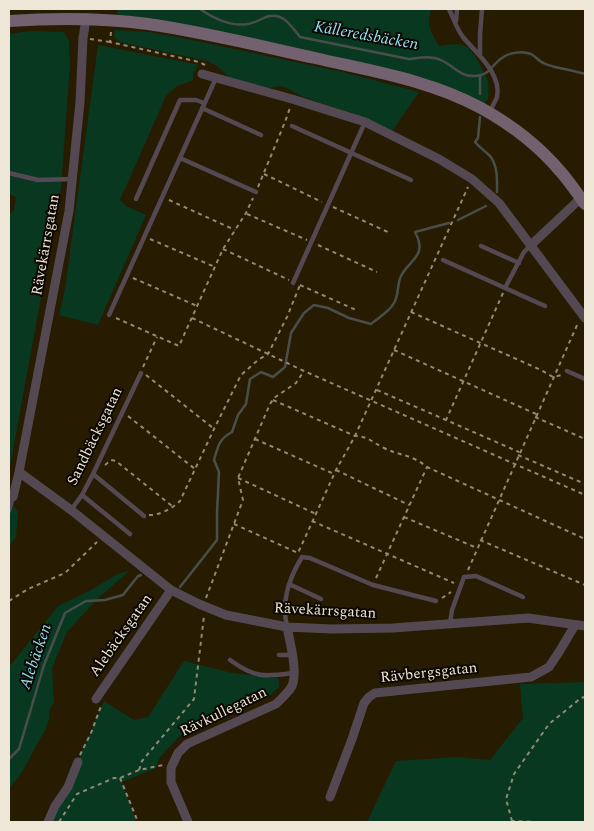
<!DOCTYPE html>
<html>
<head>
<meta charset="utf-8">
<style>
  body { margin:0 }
  #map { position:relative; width:594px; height:831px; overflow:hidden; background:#271c02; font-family:Spectral,serif }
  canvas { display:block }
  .frame { position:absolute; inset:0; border:10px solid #eee6d6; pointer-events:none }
</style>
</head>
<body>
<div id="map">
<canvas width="594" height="831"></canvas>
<div class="frame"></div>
</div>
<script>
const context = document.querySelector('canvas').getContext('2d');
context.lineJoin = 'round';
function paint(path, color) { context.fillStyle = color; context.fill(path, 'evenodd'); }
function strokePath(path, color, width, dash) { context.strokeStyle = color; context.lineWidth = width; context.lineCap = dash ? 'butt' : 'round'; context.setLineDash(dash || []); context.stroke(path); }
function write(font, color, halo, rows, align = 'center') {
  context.font = font + ' Spectral,serif'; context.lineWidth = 4; context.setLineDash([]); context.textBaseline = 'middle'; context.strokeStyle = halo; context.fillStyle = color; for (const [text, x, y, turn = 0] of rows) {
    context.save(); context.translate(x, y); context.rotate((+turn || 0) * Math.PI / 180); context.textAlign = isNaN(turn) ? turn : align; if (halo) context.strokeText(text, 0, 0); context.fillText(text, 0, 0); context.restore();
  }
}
paint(new Path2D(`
  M118 9H431C427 29 430 29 439 46 463 42 469 43 480 65 488 80 490 81 488 99L484 103 117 16Z
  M115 30 149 32 187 39 347 73 419 92 392 131 351 113 303 97 287 88 280 86 269 88 230 78 217 66 207 61 120 42 114 37Z
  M30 31 64 32 69 41 70 64 61 188 9 472V214L14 210 16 197 9 194V34Z
  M98 45 199 65 193 73V80L177 86 166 96 120 200 126 206 146 215 98 325 59 315 65 289Z
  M9 499 18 512 16 537 9 547Z
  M129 571 96 600 67 632 52 668 54 702 50 709 49 720 45 730 22 772 9 789V667L58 606 89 591 118 574Z
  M184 661 232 673 278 678 279 687 267 698 182 734 160 757 156 768 122 782 135 819V822H51L104 701 134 720 148 717Z
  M585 682V822H367L396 761 456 757 490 760 523 718 520 684Z`), '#083820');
strokePath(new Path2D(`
  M200 9C213 18 231 27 248 24 254 23 260 20 266 17 283 11 291 26 300 37L409 59C421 58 432 55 443 61 453 66 461 77 474 76 490 76 491 65 502 58 510 52 522 51 531 54 535 56 537 59 540 61 544 64 551 66 555 67 565 69 575 71 585 74
  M480 75V94
  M480 117 478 138 475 142C480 148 485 151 490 156 498 166 497 180 497 192
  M458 220 486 206
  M180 587 217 540V513L219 472 214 460C218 446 219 439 232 432L238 415 246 404 250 379 261 372 273 377 285 367 291 333 304 313 314 305 328 308 349 318 371 324C378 318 390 311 394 303 399 295 397 284 401 276 410 259 428 256 415 232L449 223
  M9 759 19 749 44 665 65 613 86 601 105 600 123 595 138 576 141 575`), '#494e4b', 2.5);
strokePath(new Path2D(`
  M111 32 110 42 199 62 205 65
  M90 39 110 42
  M264 174 322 202
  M258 187 285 122 290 108
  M169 200 235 230
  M333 207 390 233
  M247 214 307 240
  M150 239 215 267
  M318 245 377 272
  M223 249 289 280
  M133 278 197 306
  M300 285 356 310
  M503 293 446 420 519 452
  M411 312 541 370 553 377 562 375
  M116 318 179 346 223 249 246 213 253 198
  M192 318 304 371 585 495
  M394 350 536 414
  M143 367 157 337
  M146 375 213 428
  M377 390 446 420
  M273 400 355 436C368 436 373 443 384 448 400 456 411 454 427 467L585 539
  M128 416 195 469
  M535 417 585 439
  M255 439 334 474
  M518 455 585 484
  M105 465 111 460 116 461 172 506
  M336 470 409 505
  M238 478 316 514
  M149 515C158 516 173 508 180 501L214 429 241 375 258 360 268 354 287 317 300 285
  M404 517 477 548
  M312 521 454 583
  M234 524 298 553 336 470 355 436 468 187
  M480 540 585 585
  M468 570 578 323
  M376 578 427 467
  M206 598 243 500 238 478 270 404 274 398 296 383 304 371
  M442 598 451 592
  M9 601 28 589 65 573 97 542
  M80 755 91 733 101 706
  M139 770 142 761 194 699 204 616
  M120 778 138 822
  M512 821 506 799 514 774 549 724 581 698 585 697
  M59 822 77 794 114 778H120L139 770 163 765
  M511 822 512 821 536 822`), '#938a75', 2, [4, 4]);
strokePath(new Path2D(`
  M449 9C453 17 457 30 463 37 475 52 502 73 497 97 495 102 492 107 490 111
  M456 21 457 9
  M480 55V35L482 9
  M202 108 261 135
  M292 126 411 180
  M180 158 256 192
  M9 173 38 180 72 179
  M136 199 180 100H196L204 103
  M481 246 519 263
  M443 260 545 306
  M293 283 365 122
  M505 288 524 252 531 245
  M109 315 216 78
  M567 371 585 379
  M93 474 144 516
  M82 495 130 534
  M71 510 82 495 93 474 141 373
  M9 511 13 497
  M289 584 321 599
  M450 623 452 610 464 577 476 576 523 597
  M287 626C281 602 289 578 302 557L310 558 373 585 436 601
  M279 655H292
  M230 660C255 678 264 677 293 673`), '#544952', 4.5);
strokePath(new Path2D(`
  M202 74 292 99 365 122 439 159 472 179 499 203 585 318
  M531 245 581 198
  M19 472 71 510 171 590 199 604 226 615 287 627 332 629 393 628 528 618 585 626
  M13 497 19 472 69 211 80 102 83 38 86 19
  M96 699 171 590
  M330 797 352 739 364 703 369 697 375 693 531 677 549 667 559 652 575 625
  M48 822 55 806 68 787 78 762
  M188 822 171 782V768L178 753 187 744 276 704C282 698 288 693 292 686 298 671 290 643 287 627`), '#544952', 9);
strokePath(new Path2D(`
  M9 21C55 18 102 18 148 24 204 32 260 46 315 58 371 71 430 80 481 108 510 124 538 145 560 171 569 181 577 193 585 204`), '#73616f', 12);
write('15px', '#eee6d6', '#0c0701', [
  ["Rävekärrsgatan",47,245,-80],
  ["Sandbäcksgatan",96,437,-64],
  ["Rävekärrsgatan",325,612,3],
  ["Alebäcksgatan",122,636,-55],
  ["Rävbergsgatan",429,674,-6],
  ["Rävkullegatan",224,713,-26]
]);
write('italic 16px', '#93e2f8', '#0c0701', [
  ["Kålleredsbäcken",366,37,10],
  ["Alebäcken",37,657,-71]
]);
</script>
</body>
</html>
